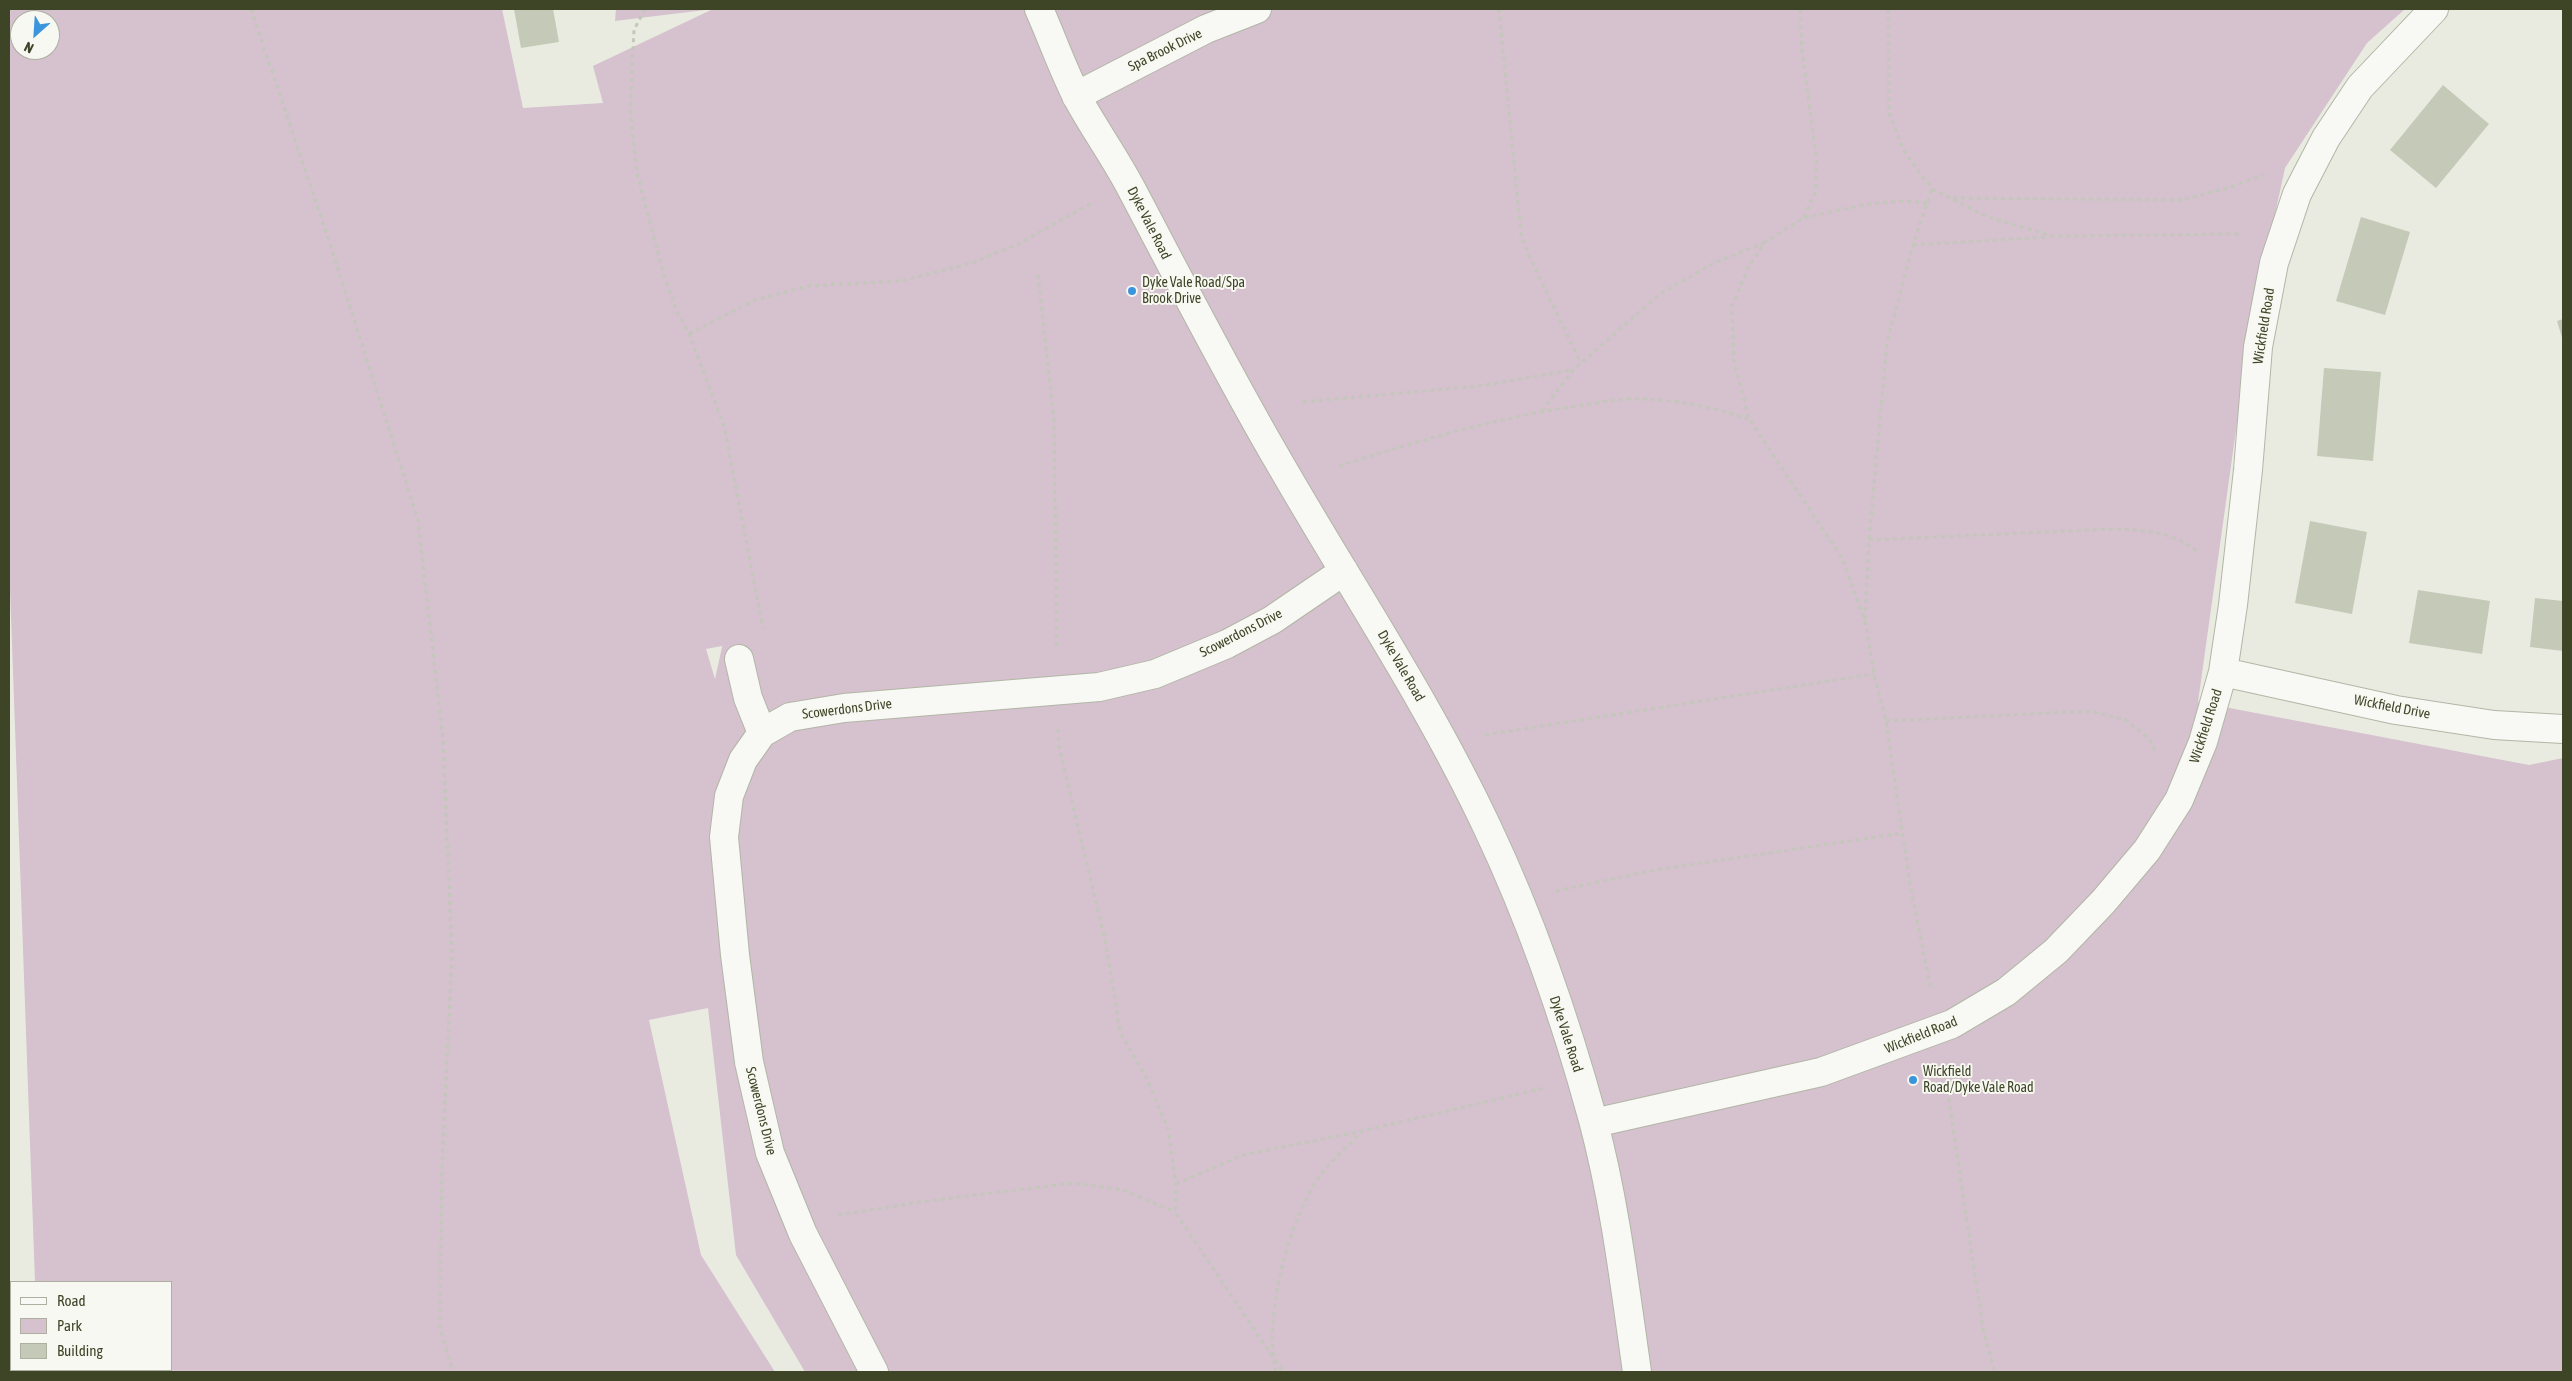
<!DOCTYPE html>
<html>
<head>
<meta charset="utf-8">
<style>
  body { margin:0 }
  #map { position:relative; width:2572px; height:1381px; overflow:hidden; background:#e9ebe1; font-family:"Asap Condensed",sans-serif }
  canvas { display:block }
  .frame { position:absolute; inset:0; border:10px solid #3e4527; pointer-events:none }
  .legend { position:absolute; left:10px; top:1281px; width:162px; height:90px; box-sizing:border-box; background:#f7f8f1; border:1px solid #adb0a0; margin:0; padding:6px 9px; list-style:none; font-size:15px; color:#3e4527 }
  .legend li { display:flex; align-items:center; gap:10px; height:25px }
  .legend b { width:25px; border:1px solid #adb0a0 }
  .north { position:absolute; left:10px; top:10px; width:50px; height:50px; box-sizing:border-box; background:#f7f8f1; border:1px solid #adb0a0; border-radius:50%; rotate:206deg; font-size:14px; font-weight:700; line-height:20px; text-align:center; color:#3e4527 }
  .north::after { content:''; display:block; margin:auto; width:18px; height:22px; background:#3a95dc; clip-path:polygon(50% 0,100% 100%,50% 72%,0 100%) }
</style>
</head>
<body>
<div id="map">
<canvas width="2572" height="1381"></canvas>
<div class="frame"></div>
<ul class="legend">
<li><b style="height:6px;background:#f8f9f4"></b>Road</li>
<li><b style="height:14px;background:#d6c1cf"></b>Park</li>
<li><b style="height:14px;background:#c5c9b7"></b>Building</li>
</ul>
<div class="north">N</div>
</div>
<script>
const context = document.querySelector('canvas').getContext('2d');
context.lineJoin = 'round';
function paint(path, color) { context.fillStyle = color; context.fill(path, 'evenodd'); }
function strokePath(path, color, width, dash) { context.strokeStyle = color; context.lineWidth = width; context.lineCap = dash ? 'butt' : 'round'; context.setLineDash(dash || []); context.stroke(path); }
function write(font, color, halo, rows, align = 'center') {
  context.font = font + ' "Asap Condensed",sans-serif'; context.lineWidth = 4; context.setLineDash([]); context.textBaseline = 'middle'; context.strokeStyle = halo; context.fillStyle = color; for (const [text, x, y, turn = 0] of rows) {
    context.save(); context.translate(x, y); context.rotate((+turn || 0) * Math.PI / 180); context.textAlign = isNaN(turn) ? turn : align; if (halo) context.strokeText(text, 0, 0); context.fillText(text, 0, 0); context.restore();
  }
}
paint(new Path2D(`
  M9 9H502L523 108 603 103 593 66 713 9 615 21 616 9H2405L2367 43 2285 168 2250 330 2198 702 2529 765 2563 758V1372H805L736 1255 708 1008 649 1020 701 1255 775 1372H38V1370H171V1282H35L9 561ZM20 20H50V50H20ZM722 646V647L715 679 706 649Z`), '#d6c1cf');
paint(new Path2D(`
  M514 9H553L559 42 521 48Z
  M2443 85 2489 124 2436 188 2390 150Z
  M2361 217 2410 232 2385 315 2336 301Z
  M2563 319V341L2557 321Z
  M2324 368 2381 372 2373 461 2317 456Z
  M2310 521 2367 532 2352 614 2295 603Z
  M2418 590 2490 601 2482 654 2409 643Z
  M2535 598 2563 601V651L2530 647Z`), '#c5c9b7');
const minor = new Path2D(`
  M1039 9C1052 38 1063 70 1078 99 1095 130 1116 159 1132 190 1180 281 1227 373 1279 462 1349 584 1428 701 1488 829 1532 922 1566 1021 1593 1120 1615 1202 1625 1288 1637 1372
  M1076 96 1206 29 1257 9
  M739 659 748 698 762 733
  M2223 672 2396 710 2494 725 2563 729
  M1594 1123 1821 1072 1952 1024 2006 992 2056 951 2103 902 2147 850 2179 800 2203 742 2223 672 2233 605 2248 470 2258 347 2274 263 2297 194 2326 138 2360 87 2434 9
  M874 1372 803 1234 770 1153 749 1062 735 955 724 837 729 796 743 760 762 733 790 717 844 708 1099 687 1155 674 1227 644 1272 620 1344 571`);
strokePath(minor, '#b2b6a5', 30);
strokePath(new Path2D(`
  M251 9 328 238 418 520 443 740 452 955 442 1165 440 1328 453 1372
  M645 9 634 30 630 110 637 173 662 268 676 310 689 334 724 426 763 628
  M1499 9 1521 234 1528 254 1581 363
  M1800 9 1802 51 1817 163 1815 194 1803 218
  M1888 9 1889 113 1904 151 1932 189 1988 217 2052 236 2242 234
  M1953 198 2181 200 2231 187 2263 175
  M1927 203 1903 201 1868 204 1803 218 1764 243 1749 266 1732 306 1734 361 1749 419 1842 558 1865 621 1874 674 1886 721 1910 884 1931 990
  M1913 245 2048 237
  M1038 275 1054 420 1057 650
  M689 334 755 300 808 286 901 281 972 263 1018 244 1094 202
  M1303 402 1479 386 1572 370
  M1542 411 1573 370 1660 294 1714 263 1764 243
  M1339 466C1417 441 1496 418 1577 406 1596 404 1615 398 1634 399 1674 399 1710 406 1748 419
  M1869 540 2112 529C2144 530 2174 531 2199 553
  M1865 619 1869 540 1887 342 1913 245 1932 189
  M1886 721 2091 711 2126 720 2149 739 2156 753
  M1058 729 1059 746 1106 945 1120 1032 1147 1079 1168 1129 1176 1184 1175 1212 1283 1372
  M1485 735 1874 674
  M1556 891 1655 870 1903 833
  M1944 1067 1983 1329 1995 1372
  M1176 1184 1243 1155 1362 1131 1544 1088
  M838 1215 920 1202 1074 1183 1123 1190 1175 1212
  M1276 1372C1264 1316 1286 1232 1315 1183 1326 1164 1347 1148 1362 1131`), '#c4c7bb', 3, [4, 4]);
strokePath(minor, '#f8f9f4', 28);
for (const [x, y, r, color] of [
  [1132,291,5,"#3a95dc"],
  [1913,1080,5,"#3a95dc"]
]) { const dot = new Path2D(); dot.arc(x, y, r, 0, 2 * Math.PI); context.fillStyle = color; context.fill(dot); strokePath(dot, '#f7f8f1', 2); }
write('14px', '#3e4527', '#f7f8f1', [
  ["Spa Brook Drive",1165,50,-26],
  ["Dyke Vale Road",1149,223,63],
  ["Wickfield Road",2264,326,-81],
  ["Scowerdons Drive",1241,633,-27],
  ["Dyke Vale Road",1401,666,60],
  ["Wickfield Drive",2392,707,11],
  ["Scowerdons Drive",847,709,-7],
  ["Wickfield Road",2206,726,-72],
  ["Dyke Vale Road",1566,1034,72],
  ["Wickfield Road",1921,1035,-22],
  ["Scowerdons Drive",761,1111,76]
]);
write('14px', '#3e4527', '#f7f8f1', [
  ["Dyke Vale Road/Spa",1142,283],
  ["Brook Drive",1142,299],
  ["Wickfield",1923,1072],
  ["Road/Dyke Vale Road",1923,1088]
], 'left');
</script>
</body>
</html>
